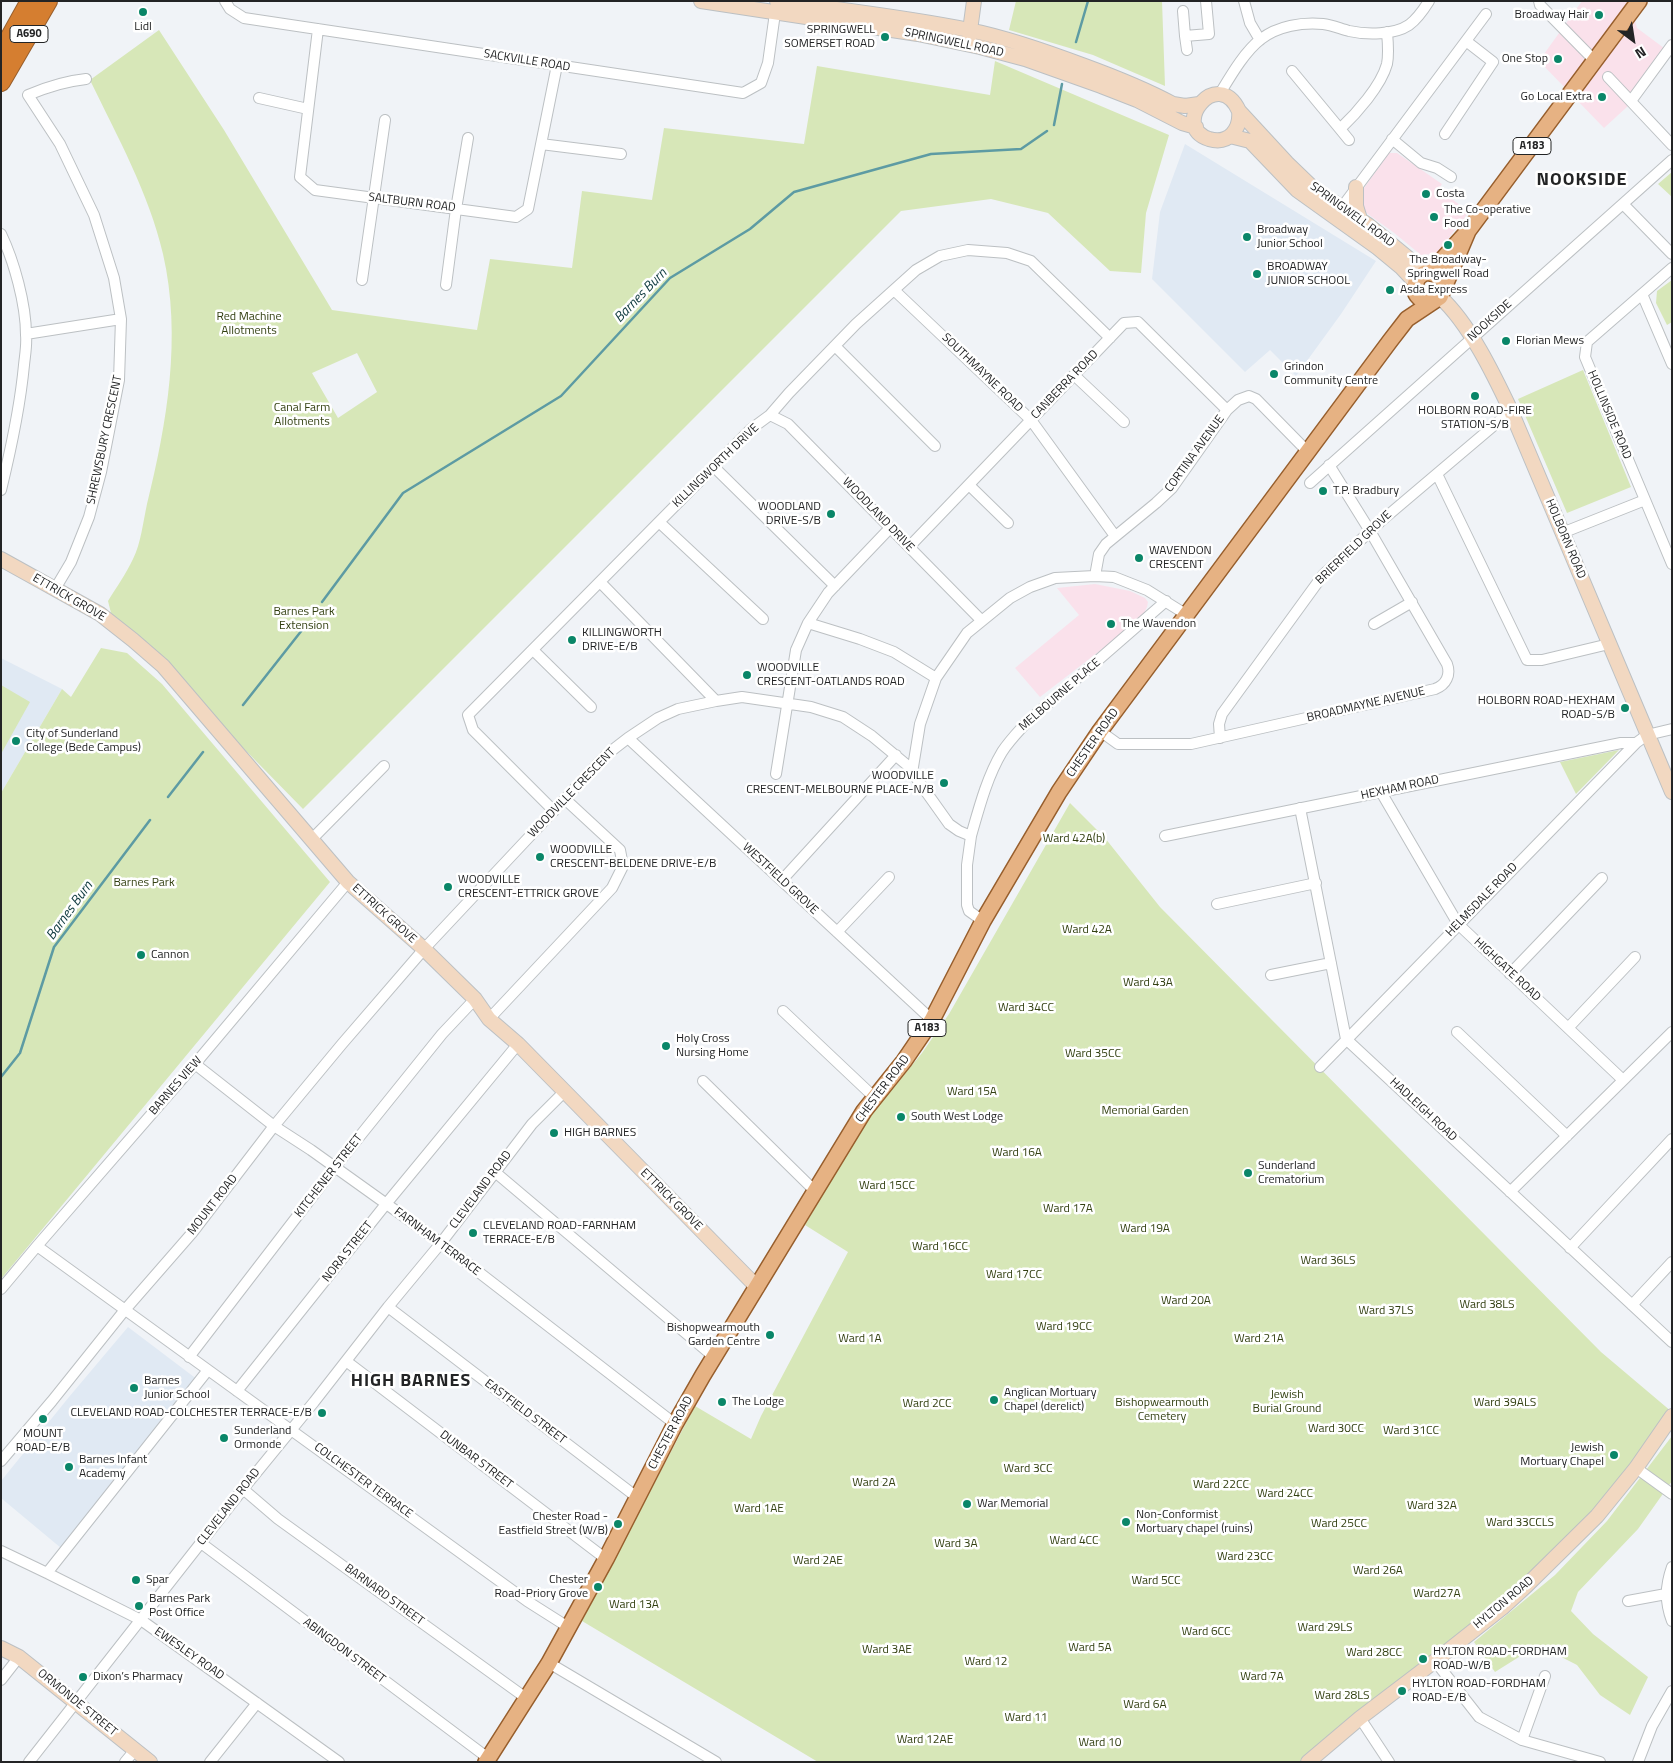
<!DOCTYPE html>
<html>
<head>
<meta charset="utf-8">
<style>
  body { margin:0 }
  #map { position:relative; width:1673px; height:1763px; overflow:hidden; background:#f0f3f7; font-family:"Titillium Web",sans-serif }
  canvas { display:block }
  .frame { position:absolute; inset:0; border:2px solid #232425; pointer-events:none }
  .north { position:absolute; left:1608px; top:15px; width:50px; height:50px; -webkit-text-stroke:4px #fff; paint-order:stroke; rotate:149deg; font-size:14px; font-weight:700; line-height:20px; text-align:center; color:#232425 }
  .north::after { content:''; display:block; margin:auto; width:18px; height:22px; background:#232425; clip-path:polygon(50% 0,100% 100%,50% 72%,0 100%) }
</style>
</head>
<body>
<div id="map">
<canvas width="1673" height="1763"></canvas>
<div class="frame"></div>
<div class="north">N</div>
</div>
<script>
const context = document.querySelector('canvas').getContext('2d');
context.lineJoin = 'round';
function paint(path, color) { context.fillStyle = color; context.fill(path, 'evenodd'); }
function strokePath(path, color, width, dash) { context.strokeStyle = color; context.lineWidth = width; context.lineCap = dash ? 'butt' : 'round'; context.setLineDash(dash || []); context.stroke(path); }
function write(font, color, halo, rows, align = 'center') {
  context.font = font + ' "Titillium Web",sans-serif'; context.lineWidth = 5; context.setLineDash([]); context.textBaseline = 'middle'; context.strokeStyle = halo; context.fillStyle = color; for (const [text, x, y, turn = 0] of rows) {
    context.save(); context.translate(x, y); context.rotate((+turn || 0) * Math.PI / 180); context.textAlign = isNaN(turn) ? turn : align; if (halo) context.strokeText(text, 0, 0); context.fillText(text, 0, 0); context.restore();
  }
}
paint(new Path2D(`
  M1582 1H1630L1637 28 1668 51 1628 106 1604 128 1539 61Z
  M1389 153H1397L1442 184 1439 189 1469 212 1436 254 1421 255 1393 232 1365 212 1359 195Z
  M1095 584 1130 591 1145 598 1148 602 1147 607 1144 613 1106 646 1040 697 1015 668 1079 615 1057 588Z`), '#fae1eb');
paint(new Path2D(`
  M1185 144 1376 261 1341 314 1296 376 1270 350 1245 372 1152 279 1160 212Z
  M1 658 62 689 1 793Z
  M128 1327 198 1380 61 1548 1 1498V1481L69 1397Z`), '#e0e9f3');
paint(new Path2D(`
  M1016 1H1162L1165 86 1093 55 1009 30Z
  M159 30 224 130 332 310 477 330 490 259 572 268 582 191 652 200 664 128 804 144 817 66 990 95 995 61 1169 135 1146 213 1141 273 1110 271 1048 213 991 199 901 211 303 809 111 613 108 601C116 588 126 574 133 559 141 543 143 522 147 504 167 423 182 337 163 254 149 193 117 136 90 80ZM357 353 377 392 338 418 312 373Z
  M1672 172V197L1658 184Z
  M1672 280V322L1667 325 1656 303 1657 291Z
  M1583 370 1631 487 1567 513 1518 399Z
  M101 648 127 653 162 684 330 882 1 1279V793L62 689 71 697Z
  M1 685 30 702 1 754Z
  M1619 750 1576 794 1560 762Z
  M1070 803 1105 838 1160 907 1601 1352 1672 1412 1636 1468 1530 1582 1310 1762H818L582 1621 695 1406 751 1439 761 1416 848 1252 805 1225 865 1122 922 1053 949 1014Z
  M1672 1436V1481L1638 1529 1578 1592 1571 1611 1593 1634 1648 1677 1630 1715 1600 1695 1577 1665 1538 1645 1495 1672 1474 1642 1555 1575 1607 1521Z`), '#d7e7b8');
strokePath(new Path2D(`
  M1076 42 1088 1
  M1054 125 1062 84
  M322 602 403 493 561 396 670 278 750 229 794 192 931 154 1021 149 1047 131
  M243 705 306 625
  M168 797 203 752
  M1 1077 20 1053 54 947 150 820`), '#5d9ba3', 2.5);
const street = new Path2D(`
  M225 1 230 9 244 18 743 93 761 83 768 63 776 6
  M1244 1 1250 23 1260 40
  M1539 1 1540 5 1595 61
  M1183 11 1185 36 1209 34 1206 1
  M318 29 300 177 315 190 516 217 528 209 557 65
  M1185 36 1187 50
  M1292 71 1340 129C1356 114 1381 86 1387 64 1389 54 1388 43 1387 32
  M1608 77 1672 145
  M1219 95C1230 77 1244 52 1261 39 1278 26 1302 22 1323 24 1332 25 1341 29 1349 31 1367 35 1394 35 1409 25 1417 19 1424 9 1429 1
  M259 98 308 109
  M1631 101 1672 45
  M1340 129 1349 140
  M1445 134 1493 62 1466 41
  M1392 139 1421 163 1437 168 1451 177
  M541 144 621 154
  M1623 204 1672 254
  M1342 207 1486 14
  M1 234C14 261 26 304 26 335 27 345 25 355 24 365 20 408 11 449 1 490
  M1672 268 1587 342 1585 357 1672 564
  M362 280 385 120
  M446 285 456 209 468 138
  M894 290 1031 420 1115 536
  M1642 294 1672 364
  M26 334 121 319
  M835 346 935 446
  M1074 375 1124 422
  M770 415 788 424 982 621
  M714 467 835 586
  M1437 474 1527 660H1542L1609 644
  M1310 483 1672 160
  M969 485 1008 523
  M659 522 763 619
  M1562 533 1645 500
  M909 547 1124 323 1138 322 1227 410
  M1095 576 1099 554 1106 544 1156 503 1172 488 1227 410 1238 400 1249 396 1256 399 1308 452
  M600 582 716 701
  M55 589 71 562 89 517 101 472 119 380 121 319 114 278 94 215 60 144 28 95C47 87 66 81 86 79
  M808 623 860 639 894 652 936 678
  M1374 624 1412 602
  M533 650 591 707
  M1100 731 1118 744H1191L1435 689C1446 685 1451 675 1447 664L1370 531 1329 465
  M628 738 932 1020
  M1220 738 1219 724 1222 714 1323 575 1380 522 1511 411
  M912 773 920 724 936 678 967 633 1010 598 1030 587 1055 578 1095 576 1114 577 1147 590 1187 615
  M776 774 796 650 808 623 828 593 890 528
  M1381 792 1458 924 1623 1080
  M1300 808 1346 1039 1672 1342
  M554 811 473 730 468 715 751 429 770 415 789 393 856 324 916 270 940 256 968 250 1007 253 1031 261 1110 338
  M971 836C979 808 987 777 1002 752 1009 741 1018 732 1027 722L1166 601
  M1165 836 1621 743H1636
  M312 839 384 766
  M782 880 896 755
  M1217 904 1316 883
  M837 932 889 877
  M1510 974 1602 878
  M1271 975 1331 963
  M783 1011 874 1097
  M489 1019 612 888 623 866 620 850 566 800
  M1568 1028 1635 957
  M1457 1032 1567 1136
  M195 1064 274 1126 311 1150 441 1243 675 1424
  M1320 1067 1636 743 1647 735 1672 729
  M703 1081 816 1192
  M495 1172 714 1357
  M1510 1192 1672 1032
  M37 1246 527 1601 568 1627
  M1570 1248 1672 1139
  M1 1289 37 1246 195 1064 348 882
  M1632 1305 1672 1262
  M388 1307 638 1498
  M189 1357 335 1167 442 1034 475 999
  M346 1361 606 1559
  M237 1391 386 1204 518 1044
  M1 1461 52 1401 124 1311 192 1233 274 1126 342 1044 424 949 606 755 628 738 658 718 678 709 716 701 742 697 811 707 843 717 872 736 907 765 949 824 959 831 971 836 967 865V905L969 911 983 921
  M1636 1468 1672 1494
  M243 1489 278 1519 526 1698
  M201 1543 488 1758
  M1 1551 47 1573 141 1620 339 1762
  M1672 1567C1665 1587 1665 1602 1672 1621
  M47 1573 208 1370
  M1628 1601 1666 1594
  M1435 1661 1479 1717 1522 1740 1600 1762
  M549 1663 716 1762
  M1 1680 19 1657
  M1360 1718 1389 1762
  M1522 1740 1545 1676
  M29 1762 243 1489 314 1402 388 1307 441 1243 532 1124 564 1092
  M125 1762 135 1750
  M210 1762 257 1703
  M1638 1762 1652 1726 1672 1691`);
const secondary = new Path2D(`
  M701 1 918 34 980 47 1025 59 1101 86 1137 100 1182 123 1196 127
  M777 1C841 10 905 17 969 30 1009 38 1048 52 1085 66 1115 77 1145 89 1173 104L1185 106 1199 104
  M969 38 974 1
  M1239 111C1241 129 1229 145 1209 139 1169 126 1218 65 1239 111L1287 163 1314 189 1368 225 1426 273
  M1230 136 1250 141 1297 190 1378 248 1401 267 1415 282
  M1356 187V206L1360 219
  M1440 297C1469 323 1494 375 1511 411L1672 792
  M1 559 100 614 133 640 163 666 348 882 424 949 475 999 489 1019 518 1044 757 1287
  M1 1648 19 1657 150 1762
  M1308 1762 1360 1718 1435 1661 1502 1608 1527 1585 1597 1516 1636 1468 1672 1416`);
const primary = new Path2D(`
  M1431 272 1468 231 1639 1
  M1432 301C1402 303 1416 259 1439 277
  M486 1762 549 1663 606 1559 675 1424 703 1375 864 1111 904 1061 932 1020 983 921 1059 792 1100 731 1390 341 1407 319 1440 297 1468 231`);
const highway = new Path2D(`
  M1 53 30 1
  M1 82 48 1`);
strokePath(street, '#bcc0c3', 12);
strokePath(secondary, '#bcc0c3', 16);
strokePath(primary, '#975e2c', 18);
strokePath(highway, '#975e2c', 20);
strokePath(street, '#fff', 10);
strokePath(secondary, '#f2d8c1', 14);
strokePath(primary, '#e6b283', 15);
strokePath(highway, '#d57e30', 18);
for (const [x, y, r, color] of [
  [143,12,5,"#0a8668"],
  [1599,15,5,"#0a8668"],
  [885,37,5,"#0a8668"],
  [1558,59,5,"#0a8668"],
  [1602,97,5,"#0a8668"],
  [1426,194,5,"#0a8668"],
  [1434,217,5,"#0a8668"],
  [1247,237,5,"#0a8668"],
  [1448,245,5,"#0a8668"],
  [1257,274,5,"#0a8668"],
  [1390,290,5,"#0a8668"],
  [1506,341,5,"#0a8668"],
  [1274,374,5,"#0a8668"],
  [1475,396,5,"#0a8668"],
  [1323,491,5,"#0a8668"],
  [831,514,5,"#0a8668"],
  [1139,558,5,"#0a8668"],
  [1111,624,5,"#0a8668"],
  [572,640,5,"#0a8668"],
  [747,675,5,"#0a8668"],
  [1625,708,5,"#0a8668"],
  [16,741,5,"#0a8668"],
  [944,783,5,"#0a8668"],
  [540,857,5,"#0a8668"],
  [448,887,5,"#0a8668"],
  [141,955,5,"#0a8668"],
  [666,1046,5,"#0a8668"],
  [901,1117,5,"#0a8668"],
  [554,1133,5,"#0a8668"],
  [1248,1173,5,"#0a8668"],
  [473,1233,5,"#0a8668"],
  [770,1335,5,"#0a8668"],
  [134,1388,5,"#0a8668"],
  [994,1400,5,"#0a8668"],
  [722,1402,5,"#0a8668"],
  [322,1413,5,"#0a8668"],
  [43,1419,5,"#0a8668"],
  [224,1438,5,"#0a8668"],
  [1614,1455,5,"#0a8668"],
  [69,1467,5,"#0a8668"],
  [967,1504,5,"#0a8668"],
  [1126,1522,5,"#0a8668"],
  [618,1524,5,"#0a8668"],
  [136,1580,5,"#0a8668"],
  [598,1587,5,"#0a8668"],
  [139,1606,5,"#0a8668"],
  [1423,1659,5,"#0a8668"],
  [83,1677,5,"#0a8668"],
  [1402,1691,5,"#0a8668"]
]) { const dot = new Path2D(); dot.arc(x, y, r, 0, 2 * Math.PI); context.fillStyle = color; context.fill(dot); strokePath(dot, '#fff', 2); }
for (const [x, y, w] of [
  [29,34,38],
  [1532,146,38],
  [927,1028,38]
]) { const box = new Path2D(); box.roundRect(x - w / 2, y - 8.5, w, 17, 4); context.fillStyle = '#fff'; context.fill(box); strokePath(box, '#232425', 1); }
write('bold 11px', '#232425', null, [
  ["A690",29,34],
  ["A183",1532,146],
  ["A183",927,1028]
]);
write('12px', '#232425', '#fff', [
  ["Broadway Hair",1589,15,"right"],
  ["Lidl",143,27,"center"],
  ["SPRINGWELL",875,30,"right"],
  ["SOMERSET ROAD",875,44,"right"],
  ["One Stop",1548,59,"right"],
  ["Go Local Extra",1592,97,"right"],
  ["Costa",1436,194],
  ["The Co-operative",1444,210],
  ["Food",1444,224],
  ["Broadway",1257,230],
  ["Junior School",1257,244],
  ["The Broadway-",1448,260,"center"],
  ["Springwell Road",1448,274,"center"],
  ["BROADWAY",1267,267],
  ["JUNIOR SCHOOL",1267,281],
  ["Asda Express",1400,290],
  ["Florian Mews",1516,341],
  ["Grindon",1284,367],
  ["Community Centre",1284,381],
  ["HOLBORN ROAD-FIRE",1475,411,"center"],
  ["STATION-S/B",1475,425,"center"],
  ["T.P. Bradbury",1333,491],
  ["WOODLAND",821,507,"right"],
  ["DRIVE-S/B",821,521,"right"],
  ["WAVENDON",1149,551],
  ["CRESCENT",1149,565],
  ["The Wavendon",1121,624],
  ["KILLINGWORTH",582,633],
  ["DRIVE-E/B",582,647],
  ["WOODVILLE",757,668],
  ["CRESCENT-OATLANDS ROAD",757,682],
  ["HOLBORN ROAD-HEXHAM",1615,701,"right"],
  ["ROAD-S/B",1615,715,"right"],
  ["City of Sunderland",26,734],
  ["College (Bede Campus)",26,748],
  ["WOODVILLE",934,776,"right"],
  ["CRESCENT-MELBOURNE PLACE-N/B",934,790,"right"],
  ["WOODVILLE",550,850],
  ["CRESCENT-BELDENE DRIVE-E/B",550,864],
  ["WOODVILLE",458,880],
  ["CRESCENT-ETTRICK GROVE",458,894],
  ["Cannon",151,955],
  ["Holy Cross",676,1039],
  ["Nursing Home",676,1053],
  ["South West Lodge",911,1117],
  ["HIGH BARNES",564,1133],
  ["Sunderland",1258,1166],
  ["Crematorium",1258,1180],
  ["CLEVELAND ROAD-FARNHAM",483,1226],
  ["TERRACE-E/B",483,1240],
  ["Bishopwearmouth",760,1328,"right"],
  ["Garden Centre",760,1342,"right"],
  ["Barnes",144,1381],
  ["Junior School",144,1395],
  ["Anglican Mortuary",1004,1393],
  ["Chapel (derelict)",1004,1407],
  ["The Lodge",732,1402],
  ["CLEVELAND ROAD-COLCHESTER TERRACE-E/B",312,1413,"right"],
  ["Sunderland",234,1431],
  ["Ormonde",234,1445],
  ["MOUNT",43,1434,"center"],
  ["ROAD-E/B",43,1448,"center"],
  ["Jewish",1604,1448,"right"],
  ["Mortuary Chapel",1604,1462,"right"],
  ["Barnes Infant",79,1460],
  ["Academy",79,1474],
  ["War Memorial",977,1504],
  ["Non-Conformist",1136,1515],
  ["Mortuary chapel (ruins)",1136,1529],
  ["Chester Road -",608,1517,"right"],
  ["Eastfield Street (W/B)",608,1531,"right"],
  ["Spar",146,1580],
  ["Chester",588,1580,"right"],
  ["Road-Priory Grove",588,1594,"right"],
  ["Barnes Park",149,1599],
  ["Post Office",149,1613],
  ["HYLTON ROAD-FORDHAM",1433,1652],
  ["ROAD-W/B",1433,1666],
  ["Dixon’s Pharmacy",93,1677],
  ["HYLTON ROAD-FORDHAM",1412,1684],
  ["ROAD-E/B",1412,1698]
], 'left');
write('12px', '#232425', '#fff', [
  ["SPRINGWELL ROAD",954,43,12],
  ["SACKVILLE ROAD",527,61,9],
  ["SALTBURN ROAD",412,203,7],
  ["SPRINGWELL ROAD",1352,215,36],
  ["NOOKSIDE",1490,321,-42],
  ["SOUTHMAYNE ROAD",982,373,44],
  ["CANBERRA ROAD",1065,385,-46],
  ["HOLLINSIDE ROAD",1609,415,67],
  ["SHREWSBURY CRESCENT",105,440,-78],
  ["CORTINA AVENUE",1195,454,-54],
  ["KILLINGWORTH DRIVE",716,466,-44],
  ["WOODLAND DRIVE",878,515,46],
  ["HOLBORN ROAD",1565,539,67],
  ["BRIERFIELD GROVE",1354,548,-44],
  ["ETTRICK GROVE",69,598,30],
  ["MELBOURNE PLACE",1060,695,-41],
  ["BROADMAYNE AVENUE",1366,705,-13],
  ["CHESTER ROAD",1093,743,-55],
  ["HEXHAM ROAD",1400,788,-12],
  ["WOODVILLE CRESCENT",572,793,-46],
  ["WESTFIELD GROVE",780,879,43],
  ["HELMSDALE ROAD",1482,900,-46],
  ["ETTRICK GROVE",384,914,42],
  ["HIGHGATE ROAD",1507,970,43],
  ["BARNES VIEW",176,1086,-49],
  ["CHESTER ROAD",883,1089,-53],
  ["HADLEIGH ROAD",1423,1110,43],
  ["KITCHENER STREET",329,1176,-52],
  ["CLEVELAND ROAD",481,1190,-53],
  ["ETTRICK GROVE",671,1200,45],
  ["MOUNT ROAD",213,1205,-52],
  ["FARNHAM TERRACE",437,1242,37],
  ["NORA STREET",348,1252,-52],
  ["EASTFIELD STREET",525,1412,37],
  ["CHESTER ROAD",671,1433,-62],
  ["DUNBAR STREET",476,1460,37],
  ["COLCHESTER TERRACE",363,1481,36],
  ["CLEVELAND ROAD",229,1507,-52],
  ["BARNARD STREET",384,1595,36],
  ["HYLTON ROAD",1504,1603,-40],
  ["ABINGDON STREET",344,1651,37],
  ["EWESLEY ROAD",189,1654,35],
  ["ORMONDE STREET",77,1703,39]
]);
write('12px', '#334012', '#fff', [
  ["Red Machine",249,317],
  ["Allotments",249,331],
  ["Canal Farm",302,408],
  ["Allotments",302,422],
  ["Barnes Park",304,612],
  ["Extension",304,626],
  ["Ward 42A(b)",1074,839],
  ["Barnes Park",144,883],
  ["Ward 42A",1087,930],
  ["Ward 43A",1148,983],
  ["Ward 34CC",1026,1008],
  ["Ward 35CC",1093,1054],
  ["Ward 15A",972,1092],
  ["Memorial Garden",1145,1111],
  ["Ward 16A",1017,1153],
  ["Ward 15CC",887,1186],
  ["Ward 17A",1068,1209],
  ["Ward 19A",1145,1229],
  ["Ward 16CC",940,1247],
  ["Ward 36LS",1328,1261],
  ["Ward 17CC",1014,1275],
  ["Ward 20A",1186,1301],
  ["Ward 38LS",1487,1305],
  ["Ward 37LS",1386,1311],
  ["Ward 19CC",1064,1327],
  ["Ward 1A",860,1339],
  ["Ward 21A",1259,1339],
  ["Jewish",1287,1395],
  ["Burial Ground",1287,1409],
  ["Bishopwearmouth",1162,1403],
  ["Cemetery",1162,1417],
  ["Ward 39ALS",1505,1403],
  ["Ward 2CC",927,1404],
  ["Ward 30CC",1336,1429],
  ["Ward 31CC",1411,1431],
  ["Ward 3CC",1028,1469],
  ["Ward 2A",874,1483],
  ["Ward 22CC",1221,1485],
  ["Ward 24CC",1285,1494],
  ["Ward 32A",1432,1506],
  ["Ward 1AE",759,1509],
  ["Ward 33CCLS",1520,1523],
  ["Ward 25CC",1339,1524],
  ["Ward 4CC",1074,1541],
  ["Ward 3A",956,1544],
  ["Ward 23CC",1245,1557],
  ["Ward 2AE",818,1561],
  ["Ward 26A",1378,1571],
  ["Ward 5CC",1156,1581],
  ["Ward27A",1437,1594],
  ["Ward 13A",634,1605],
  ["Ward 29LS",1325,1628],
  ["Ward 6CC",1206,1632],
  ["Ward 5A",1090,1648],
  ["Ward 3AE",887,1650],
  ["Ward 28CC",1374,1653],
  ["Ward 12",986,1662],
  ["Ward 7A",1262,1677],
  ["Ward 28LS",1342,1696],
  ["Ward 6A",1145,1705],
  ["Ward 11",1026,1718],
  ["Ward 12AE",925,1740],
  ["Ward 10",1100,1743]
]);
write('italic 14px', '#0f3a3f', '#fff', [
  ["Barnes Burn",641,296,-46],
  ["Barnes Burn",70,911,-54]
]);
context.letterSpacing = '1px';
write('bold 18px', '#232425', '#fff', [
  ["NOOKSIDE",1582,181],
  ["HIGH BARNES",411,1382]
]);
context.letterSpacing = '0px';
</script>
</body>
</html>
